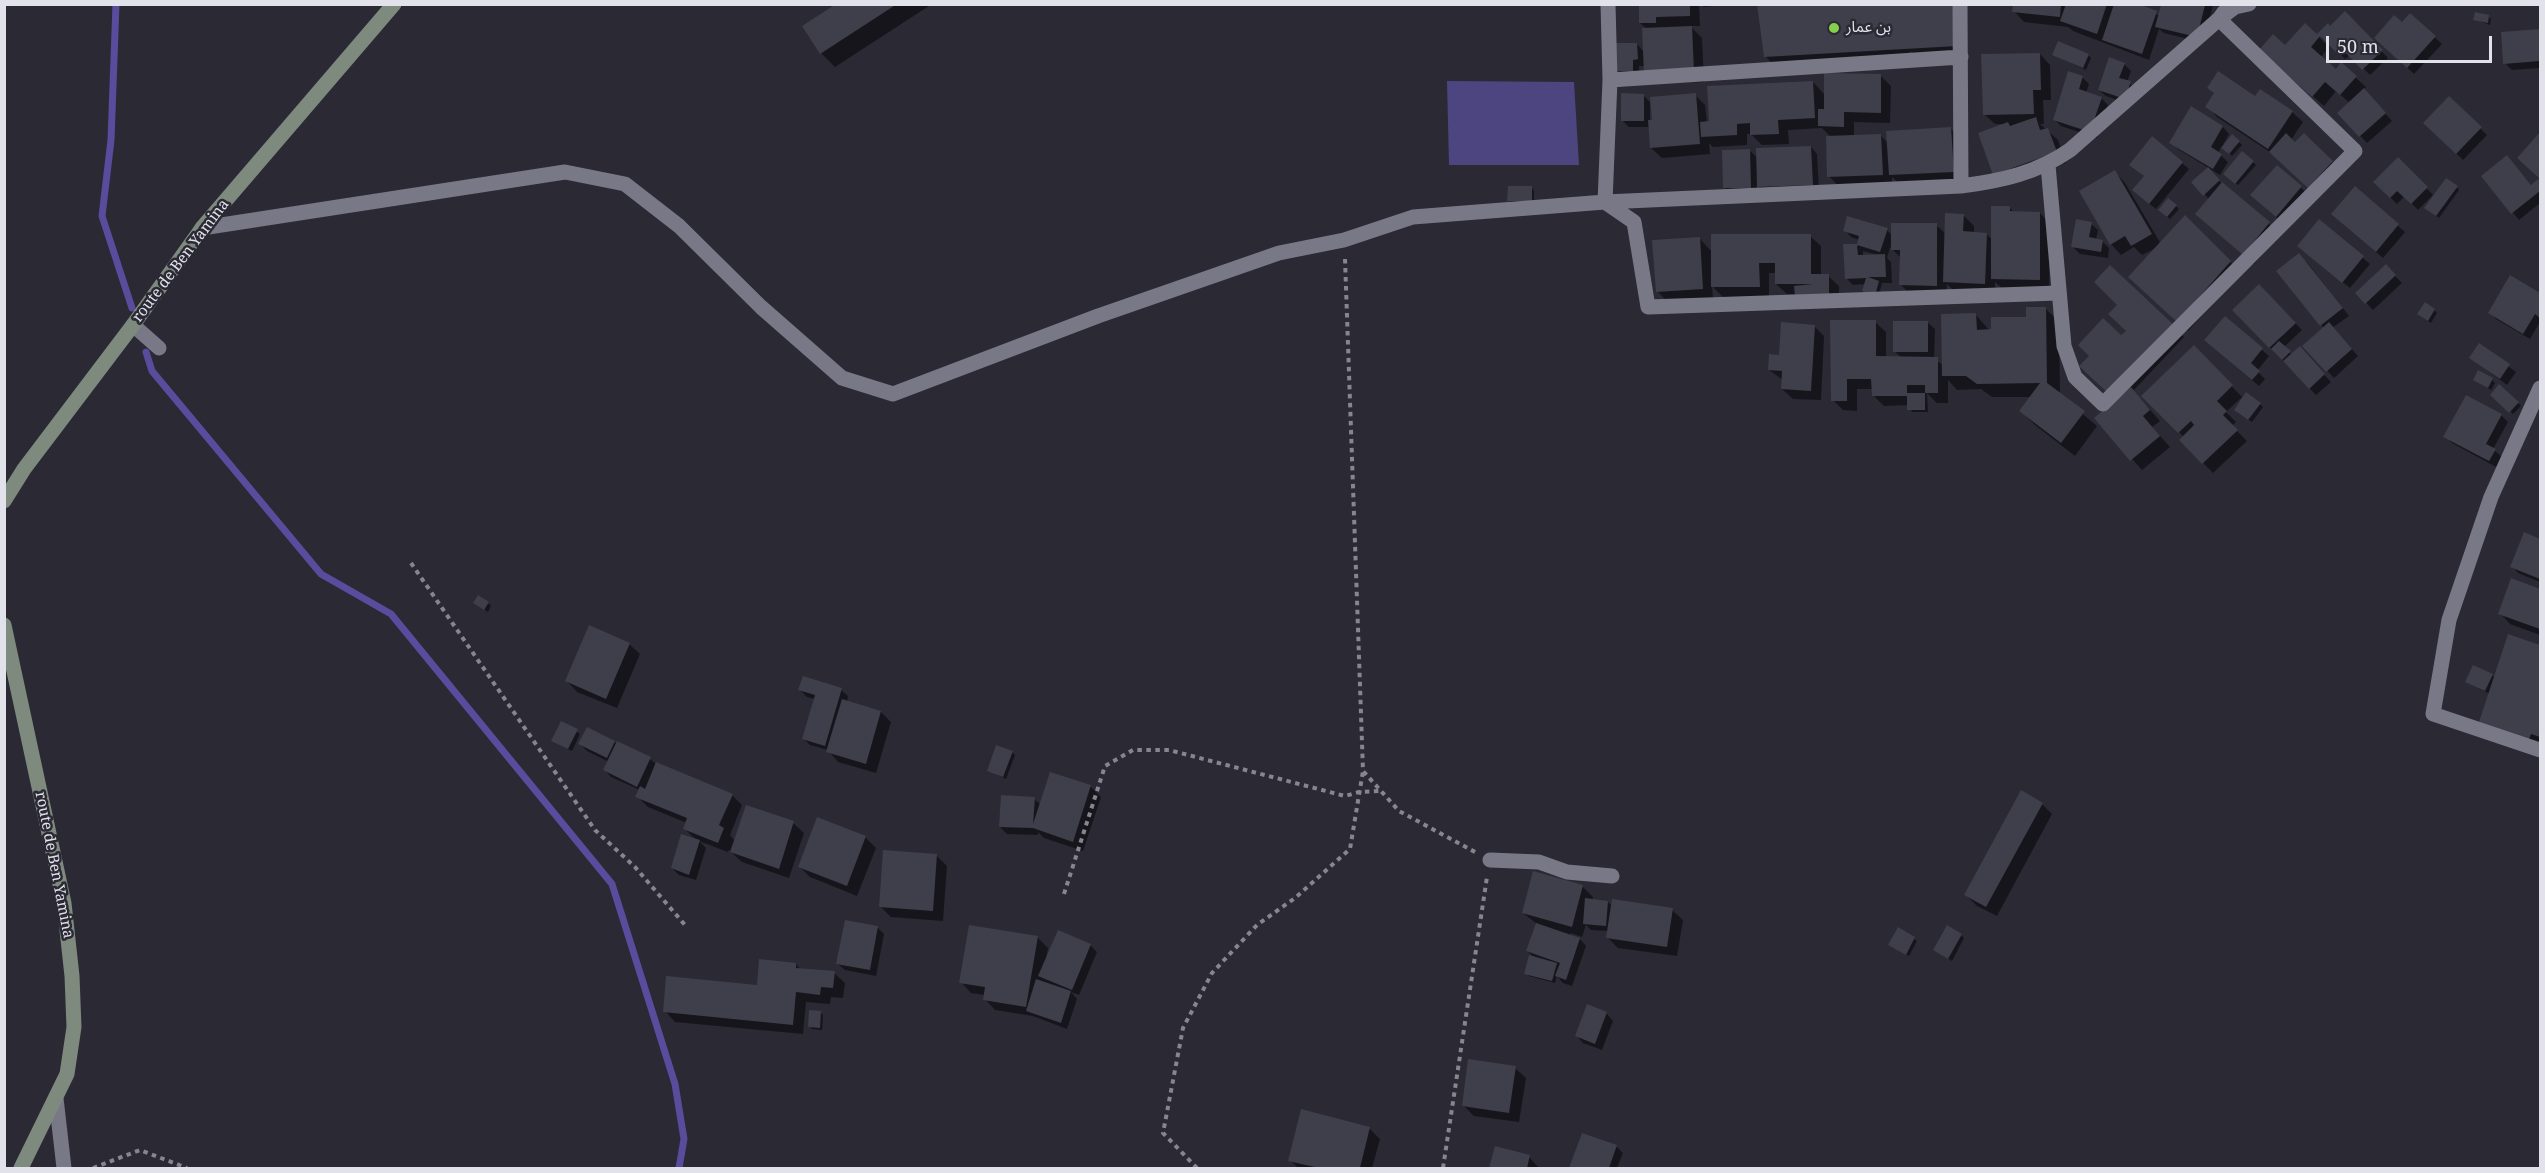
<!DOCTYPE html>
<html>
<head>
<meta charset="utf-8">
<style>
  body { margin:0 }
  #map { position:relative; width:2545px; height:1173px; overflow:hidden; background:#2a2934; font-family:"Noto Serif",serif }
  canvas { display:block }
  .frame { position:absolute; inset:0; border:6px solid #e2e2ea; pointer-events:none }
  .scale { position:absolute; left:2326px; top:36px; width:166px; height:27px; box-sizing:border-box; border:3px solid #e2e2ea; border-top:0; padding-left:8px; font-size:18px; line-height:21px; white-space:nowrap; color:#e2e2ea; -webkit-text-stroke:4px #2a2934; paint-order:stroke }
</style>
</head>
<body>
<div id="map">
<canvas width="2545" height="1173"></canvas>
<div class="frame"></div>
<div class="scale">50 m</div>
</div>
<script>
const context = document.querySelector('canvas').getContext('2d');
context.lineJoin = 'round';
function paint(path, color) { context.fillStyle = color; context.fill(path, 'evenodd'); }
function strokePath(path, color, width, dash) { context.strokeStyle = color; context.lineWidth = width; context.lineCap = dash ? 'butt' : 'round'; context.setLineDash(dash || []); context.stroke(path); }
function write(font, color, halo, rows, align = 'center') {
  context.font = font + ' "Noto Serif","Noto Sans Arabic",serif'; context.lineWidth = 5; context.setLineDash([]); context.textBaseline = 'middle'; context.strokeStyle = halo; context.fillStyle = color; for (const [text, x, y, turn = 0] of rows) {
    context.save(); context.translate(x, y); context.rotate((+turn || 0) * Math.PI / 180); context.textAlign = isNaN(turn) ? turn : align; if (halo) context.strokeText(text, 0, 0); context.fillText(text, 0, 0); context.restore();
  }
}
paint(new Path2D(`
  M1447 81 1574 82 1579 165H1449Z`), '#4d4580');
paint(new Path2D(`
  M839 4H932L835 67 821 53Z
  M1640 4H1699L1700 26H1690L1702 38 1704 82 1656 83 1645 66H1639V77H1625L1618 71 1637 44 1644 52 1647 29 1640 23Z
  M1701 4H1714V6L1704 7Z
  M1718 4H1750V5L1720 6Z
  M1965 4 1967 56 1916 57 1910 51V55L1772 63 1765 56Z
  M2015 4H2142L2141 7 2160 16 2162 4 2213 5 2204 43 2164 33 2159 29 2149 60 2073 31 2068 27 2024 22 2014 11Z
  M2345 14 2388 58 2370 75 2350 55 2345 59 2320 33 2330 28Z
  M2410 15 2442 44 2414 74 2382 44Z
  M2488 17 2491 19 2490 25 2475 19Z
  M2540 30V68L2512 70 2505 63 2502 33Z
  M2319 37 2329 47 2321 57 2336 71 2355 77 2366 87 2364 90 2392 121 2367 143 2339 113 2350 103 2336 91 2324 106 2272 60 2285 47Z
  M2040 54 2050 65 2051 100H2043L2044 124H2040L2058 140 2066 163 2005 185 2004 124H1995L1984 114Z
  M2054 55H2088L2091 58 2086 70Z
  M2124 64 2131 71 2127 82 2137 89 2132 105 2106 96 2099 90Z
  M1881 76 1891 86 1890 123 1854 122V137L1881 136 1888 143 1951 129 1961 139 1964 182 1901 185 1892 177V185L1839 187 1829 176 1831 137 1822 128 1788 130 1789 144 1762 145 1751 134H1747V145L1713 147 1709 143 1710 154 1662 158 1651 148 1650 127H1629L1622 120 1643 95 1650 102V121L1695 95 1705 105 1707 123 1813 82 1825 95Z
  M2082 77 2089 84 2086 93 2101 98 2108 105 2097 138 2061 126 2055 120Z
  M2256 98 2292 112 2303 122 2291 140 2295 144 2304 136 2339 169 2315 193 2276 156 2217 117 2207 106Z
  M2449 98 2487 135 2463 160 2425 123Z
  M2191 109 2223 127 2229 134 2223 145 2239 142 2242 145 2232 156 2222 146 2218 153 2228 162 2220 175 2178 149 2171 142Z
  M2540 134V178L2519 157Z
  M1811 147 1817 154 1819 191 1765 194 1757 185V194H1731L1724 187 1750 151 1758 158Z
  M2243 153 2256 165 2238 185 2225 174Z
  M2507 157 2532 186 2538 181 2540 184V203L2519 220 2483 176Z
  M2398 159 2433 195 2418 210 2405 196 2397 204 2375 182Z
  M2182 163 2189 169 2156 209 2141 197 2145 177 2138 171Z
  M2277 167 2308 194 2283 223 2259 202Z
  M2208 169 2223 185 2280 234 2254 264 2197 214 2209 199 2193 182Z
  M2115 172 2125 183 2161 244 2186 217 2240 272 2188 331 2140 287 2156 248 2142 255 2134 247 2121 255 2111 244Z
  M2457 187 2459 190 2439 218 2429 210Z
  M1532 188 1534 191V203H1512L1509 200Z
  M2355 188 2405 232 2383 258 2340 221Z
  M2176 206 2179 209 2170 219 2160 210Z
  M2010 208 2015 213H2040L2050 224 2049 290 2003 289 1995 282V293L1955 292 1947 284 1946 296 1911 295 1901 285V258L1890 247 1887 258 1891 262 1892 283H1882L1878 298 1863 291 1865 284 1853 285 1846 278 1844 246H1858L1860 240 1851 237 1845 230H1887L1892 235 1936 225 1946 234 1963 215 1974 226V233L1986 234 1993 240ZM1863 251 1878 255 1863 256Z
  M2319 221 2370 264 2350 288 2306 252Z
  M2091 224 2098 230 2096 240 2102 241 2109 248 2108 258 2080 254 2073 247Z
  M1810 236 1821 246V276H1828L1839 286V305L1796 294H1787L1776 284V273H1769V297H1723L1712 286 1713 299 1668 302 1657 291 1700 239 1712 252Z
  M2306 261 2349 316 2332 328 2358 356 2334 378 2304 346 2324 328 2321 325Z
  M2385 266 2402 283 2373 310 2357 293Z
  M2511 277 2540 295V322L2530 339 2496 319 2490 312Z
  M2259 286 2302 330 2284 347 2292 355H2306L2331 382 2316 395 2234 310Z
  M2119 305 2174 327 2184 337 2133 391 2160 421 2152 427 2170 447 2142 470 2096 418 2117 401 2121 338 2127 331Z
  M2045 308 2059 322 2060 395 2097 426 2075 456 2035 425 2021 411 2032 397H1992L1981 389 1957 390 1948 380V403H1937L1927 393 1928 412H1912L1909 405 1884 406 1873 395V389H1857V411L1843 410 1833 400 1875 322 1886 332V358H1902L1894 351 1928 323 1935 329 1934 359 1943 365 1976 315 1990 331 2028 318Z
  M2434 310 2437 313 2431 323 2422 317Z
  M2225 318 2269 356 2257 371 2265 379 2259 386 2213 347Z
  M1814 326 1824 336 1821 400 1793 399 1782 389 1783 380 1769 370Z
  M2479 345 2516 372 2507 385 2471 358Z
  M2194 347 2242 397 2226 412 2236 422 2232 426 2247 441 2213 473 2181 440 2184 437 2143 396Z
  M2492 380 2495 383 2491 390 2478 382Z
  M2500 386 2521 406 2513 414 2492 395Z
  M2467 397 2501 415 2508 422 2493 449 2502 457 2496 467 2452 443 2445 436Z
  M2260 404 2263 407 2252 422 2238 413Z
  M2525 534 2540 540V582L2518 573 2512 566Z
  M2512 580 2540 590V635L2510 624 2500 613Z
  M488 603 491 606 488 612 477 605Z
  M2509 636 2540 646V755L2490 694 2467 682 2492 675 2495 678Z
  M629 644 640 654 617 708 577 692 567 681Z
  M800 690H841L848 696 847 702 881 712 891 722 876 773 838 762 828 750 810 745 803 738 815 699 807 697Z
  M562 723 580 734 572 751 556 743Z
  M614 742 650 759 656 764 732 795 742 805 730 835 735 841 793 823 804 833 789 878 742 862 729 850 728 852 699 841 706 848 696 880 679 875 672 868 696 840 685 829 687 823 648 807 637 796 640 790 611 777 605 770 609 762 587 751 580 744Z
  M1012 752 1015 755 1006 779 988 770Z
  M1090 786 1101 797 1083 851 1044 838 1038 832V835L1007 834 1000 827 1034 799 1041 805Z
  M2042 804 2052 814 1997 916 1977 906 1966 895Z
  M865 837 876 848 857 896 810 877 800 867Z
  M936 855 947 866 943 921 891 917 880 906Z
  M1534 873 1583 887 1593 897 1592 901 1608 902 1612 906 1672 910 1683 920 1677 956 1618 948 1607 937 1608 931 1591 930 1586 925 1582 937 1571 933 1570 936 1580 939 1586 946 1572 986 1563 983 1557 976 1555 983 1529 976 1526 973 1535 958 1527 951 1537 924 1523 913Z
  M878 928 884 934 876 976 845 970 838 964Z
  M1898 929 1917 941 1909 956 1893 947Z
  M1961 935 1964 938 1952 961 1935 950Z
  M1037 937 1048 948 1046 958 1090 945 1097 952 1079 995 1071 992 1077 999 1067 1029 1033 1016 995 1010 985 999V995L971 993 961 982Z
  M796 964 801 970 834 973 845 983 843 998 831 997 830 1004 806 1002 803 1034 675 1022 665 1011 758 986Z
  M1588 1006 1607 1014 1613 1021 1602 1050 1583 1043 1577 1036Z
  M820 1012 823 1015 822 1030 812 1029 809 1026Z
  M1515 1068 1526 1078 1519 1122 1474 1116 1463 1105Z
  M1370 1129 1380 1139 1372 1168H1298L1290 1160Z
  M1582 1134 1616 1146 1623 1153 1617 1168H1571Z
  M1496 1148 1529 1157 1539 1168H1491Z`), '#0007');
strokePath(new Path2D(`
  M116 4 111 140 102 216 132 308
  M146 352 152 371 321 574 391 614 612 884 675 1084 684 1139 679 1168`), '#5a4c9c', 7);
paint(new Path2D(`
  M836 4H897L820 54 802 26Z
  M1639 4H1690V16L1656 17V23H1639Z
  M1757 4H1956L1957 46 1764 57Z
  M2013 4H2061L2060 17 2012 12Z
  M2066 4H2107L2097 34 2060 21Z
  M2114 4H2139L2157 11 2142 54 2102 40Z
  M2161 5H2205L2197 37 2155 27Z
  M2345 11 2383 50 2362 70 2342 49 2338 54 2320 36 2311 47 2336 69 2341 62 2357 76 2340 95 2325 82 2312 97 2259 50 2273 34 2285 45 2305 23 2317 34 2328 23 2330 26Z
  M2475 12 2489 15 2488 23 2473 20Z
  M2410 13 2436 36 2407 68 2374 38 2394 15 2402 22Z
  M1692 26 1694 72 1644 74 1642 28Z
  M2540 29V61L2503 64 2501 32Z
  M2058 41 2089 54 2083 68 2052 55Z
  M1615 43H1637L1638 59 1633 60V71H1617Z
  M2040 53 2041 90H2033L2034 114 1983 115 1981 54Z
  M2109 57 2125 63 2119 78 2131 81 2125 99 2098 90Z
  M2068 71 2083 76 2079 89 2102 97 2090 132 2053 120Z
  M2218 71 2255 96 2260 89 2293 111 2268 149 2205 107 2214 93 2207 88Z
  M1824 73 1881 74V113L1844 112V127L1818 126V109H1824Z
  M1813 81 1815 118 1778 120 1779 134 1750 135V123L1737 124V135L1701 137 1700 122 1709 121 1707 86Z
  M2364 88 2386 113 2359 137 2337 113Z
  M1621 93 1644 94V121H1621Z
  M1696 93 1700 144 1650 148 1648 120H1652L1650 97Z
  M2449 96 2482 127 2456 154 2423 123Z
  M2191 106 2223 126 2211 147 2222 154 2213 169 2169 143Z
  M2036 117 2040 130 2048 128 2057 152 1993 175 1978 133 2008 122 2010 126Z
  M1951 127 1954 172 1889 175 1886 131Z
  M2540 132V179L2517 158Z
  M2286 133 2295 142 2304 133 2333 161 2308 188 2269 152Z
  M1881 134 1883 175 1827 177 1826 136Z
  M2232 134 2240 141 2229 154 2221 148Z
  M2152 136 2183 162 2149 204 2132 190 2144 176 2129 165Z
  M1811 146 1813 185 1757 187 1756 148Z
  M1750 149 1751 188H1723L1722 150Z
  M2242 151 2254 161 2235 184 2223 174Z
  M2507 155 2531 185 2538 179 2540 182V191L2511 214 2481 176Z
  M2398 157 2428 187 2411 204 2397 191 2390 198 2373 182Z
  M2277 165 2302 186 2276 217 2250 195Z
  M2208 167 2220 180 2203 196 2191 182Z
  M2115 170 2152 234 2131 246 2125 236 2110 245 2079 191Z
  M2446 178 2458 186 2436 216 2424 208Z
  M2222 182 2270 222 2243 255 2195 214Z
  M1508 186H1532V201H1507Z
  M2355 186 2399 224 2376 252 2331 214Z
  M2168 198 2177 205 2167 217 2158 210Z
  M1991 206H2010V211L2040 212V280L1991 279Z
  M1945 213 1964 214 1963 231 1987 233 1985 284 1943 282Z
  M2185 215 2231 261 2177 322 2128 277Z
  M1847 216 1888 228 1880 252 1857 245 1858 255 1885 254 1886 277H1868L1879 281 1875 296 1862 291 1866 278 1845 279 1843 244H1857L1859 236 1843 231Z
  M2076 219 2092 222 2089 237 2103 240 2101 252 2071 247Z
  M2319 219 2364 256 2342 283 2297 246Z
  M1891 223H1937V286L1899 285 1900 250H1891Z
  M1711 234H1811V274H1829V295L1795 296 1794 286 1813 284H1775V263H1759L1760 287H1711Z
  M1700 237 1703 289 1656 292 1652 240Z
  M2299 253 2343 308 2320 326 2276 271Z
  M2386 264 2396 275 2365 304 2355 293Z
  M2110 265 2175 326 2110 395 2079 366 2089 356 2078 345 2103 318 2121 335 2126 331 2108 314 2117 305 2094 282Z
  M2510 275 2540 293V318L2535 314 2523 334 2488 313Z
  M2259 284 2296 323 2269 348 2232 310Z
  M2425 302 2435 309 2428 321 2417 314Z
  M2026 307H2046L2047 383 2085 411 2061 443 2019 411 2040 383 1977 384 1966 376H1942L1941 314 1976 313 1977 330 1991 329V317H2026Z
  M2225 316 2263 348 2251 363 2260 371 2252 380 2204 340Z
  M1830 320H1876V356L1938 357V393H1925V385H1907V393H1925V410H1907V396H1872L1871 379H1847V401H1831Z
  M1893 321H1928V352H1893Z
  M1781 322 1815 325 1811 391 1781 389 1782 371 1768 370 1769 354 1779 355Z
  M2329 322 2352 349 2326 372 2302 346Z
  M2279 341 2291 351 2282 360 2271 349Z
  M2479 343 2510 364 2500 379 2469 358Z
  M2194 345 2233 385 2217 401 2227 411 2223 415 2238 430 2202 464 2179 440 2194 425 2191 421 2178 433 2141 396Z
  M2300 346 2325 374 2309 389 2283 361Z
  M2478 370 2493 378 2488 388 2473 380Z
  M2499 384 2519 402 2509 413 2490 395Z
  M2131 387 2150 410 2143 416 2160 436 2130 461 2094 418Z
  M2246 392 2261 403 2248 420 2234 410Z
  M2466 395 2502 414 2486 444 2496 449 2489 461 2443 437Z
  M2524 532 2540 539V579L2510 567Z
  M2511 578 2540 589V629L2498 614Z
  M478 595 489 602 484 610 473 603Z
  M589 625 630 643 606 699 565 681Z
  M2508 634 2540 645V737L2531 734 2528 742 2478 725Z
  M2473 665 2493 674 2485 691 2465 682Z
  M803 676 842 688 825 746 802 739 815 695 798 690Z
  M842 699 881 711 866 764 826 752Z
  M561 721 578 729 568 749 551 741Z
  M587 727 615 741 607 758 578 744Z
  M617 741 651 757 637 787 603 770Z
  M996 745 1013 751 1003 777 987 771Z
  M656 762 733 794 719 825 724 828 718 843 683 829 687 818 635 797 640 786 645 789Z
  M1050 772 1091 785 1073 842 1033 828 999 827 1001 795 1035 797 1033 824Z
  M2021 790 2043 803 1986 907 1964 895Z
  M746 805 794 821 779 869 730 852Z
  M817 817 866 836 847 886 798 867Z
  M681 834 700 840 689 875 671 868Z
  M883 850 937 854 933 911 879 907Z
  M1533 871 1583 885 1572 927 1522 913Z
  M1585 898 1608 901 1606 926 1583 924Z
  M1612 899 1673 908 1667 947 1606 938Z
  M845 920 878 926 870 970 836 964Z
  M1536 923 1580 938 1566 980 1555 976 1560 963 1526 951Z
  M969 925 1038 936 1026 1007 983 1000 985 987 959 983Z
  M1947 925 1962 934 1948 959 1933 950Z
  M1898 927 1915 937 1906 955 1888 945Z
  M1058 930 1091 944 1072 990 1038 976Z
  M1529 955 1557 963 1552 981 1524 974Z
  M759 959 796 963V968L835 971 833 988 821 987 820 995 796 992 793 1025 663 1012 666 976 757 985Z
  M1036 979 1071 991 1061 1023 1026 1011Z
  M1587 1004 1607 1012 1595 1044 1575 1036Z
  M809 1010 821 1011 820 1028 808 1027Z
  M1468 1059 1516 1066 1509 1113 1462 1106Z
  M1301 1109 1370 1127 1360 1168H1319L1288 1161Z
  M1582 1133 1617 1145 1609 1168H1569Z
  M1495 1146 1530 1155 1527 1168H1489Z`), '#3f3e4b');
strokePath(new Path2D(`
  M1345 259 1363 771 1399 811 1475 852
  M411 563 595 830 635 867 685 925
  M1064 894 1105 766 1133 750H1169L1345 796 1359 792 1381 791
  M93 1168 140 1150 187 1168
  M1197 1168 1163 1133 1183 1028 1212 973 1257 925 1295 898 1350 849 1363 771
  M1443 1168 1487 877`), '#878690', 4, [4.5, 4.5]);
strokePath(new Path2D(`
  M1608 4 1610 80 1605 202 1634 222 1648 307 2058 293
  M1960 4 1961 186
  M1610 80 1961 57
  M2048 165 2064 346 2075 377 2103 404 2355 151 2219 19 2224 12
  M202 228 565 172 625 184 679 226 761 307 842 378 893 394 1098 316 1279 253 1344 240 1413 217 1605 202 1961 186C2001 181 2037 173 2070 150L2219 19 2235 7 2249 4
  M133 325 159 348
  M2540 388 2491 497 2449 620 2433 714 2540 750
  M1490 860 1539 862 1567 872 1612 876
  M56 1098 64 1168`), '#797886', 15);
strokePath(new Path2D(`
  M4 501 24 469 133 325 202 228 394 4
  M4 625 64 903 72 976 74 1027 67 1074 21 1168`), '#7d8a7d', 15);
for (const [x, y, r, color] of [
  [1834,28,6,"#85cf4c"]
]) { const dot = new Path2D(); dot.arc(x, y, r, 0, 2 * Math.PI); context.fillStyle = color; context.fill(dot); strokePath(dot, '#2a2934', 2); }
write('15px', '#e2e2ea', '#2a2934', [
  ["بن عمار",1846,28]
], 'left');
write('15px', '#e2e2ea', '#2a2934', [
  ["route de Ben Yamina",181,261,-53],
  ["route de Ben Yamina",54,865,79]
]);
</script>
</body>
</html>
